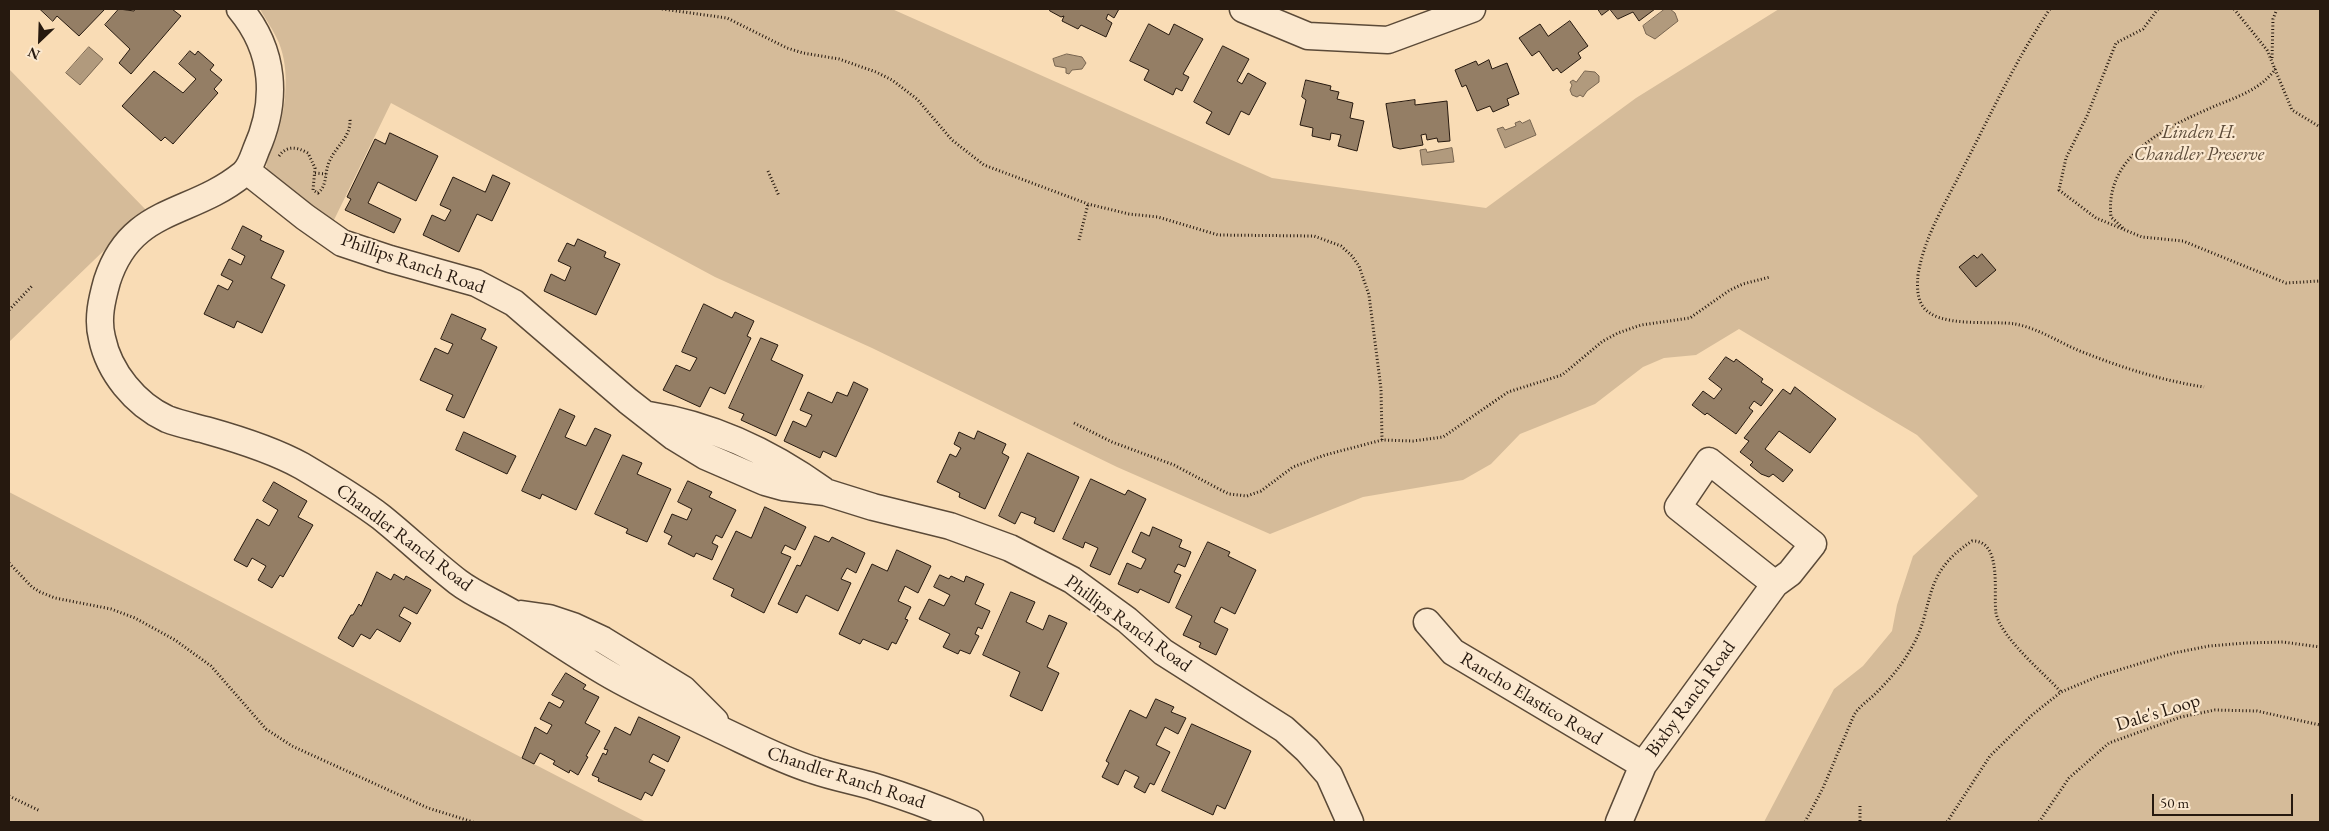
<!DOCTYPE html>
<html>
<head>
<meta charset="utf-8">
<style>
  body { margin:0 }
  #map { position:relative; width:2329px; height:831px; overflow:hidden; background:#f9dcb5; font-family:"EB Garamond",serif }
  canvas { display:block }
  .frame { position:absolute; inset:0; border:10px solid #26190f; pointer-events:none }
  .north { position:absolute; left:15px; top:15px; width:50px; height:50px; -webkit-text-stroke:4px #fbe8cf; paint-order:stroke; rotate:204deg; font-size:14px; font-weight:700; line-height:20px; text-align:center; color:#26190f }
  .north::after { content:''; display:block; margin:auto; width:18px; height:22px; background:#26190f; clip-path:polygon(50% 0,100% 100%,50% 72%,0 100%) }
  .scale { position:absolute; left:2152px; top:794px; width:141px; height:22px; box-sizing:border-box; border:2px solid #26190f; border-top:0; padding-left:6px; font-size:15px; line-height:18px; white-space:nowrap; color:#26190f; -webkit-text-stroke:4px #fbe8cf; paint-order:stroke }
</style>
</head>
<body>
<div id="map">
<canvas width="2329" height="831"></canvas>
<div class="frame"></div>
<div class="north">N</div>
<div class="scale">50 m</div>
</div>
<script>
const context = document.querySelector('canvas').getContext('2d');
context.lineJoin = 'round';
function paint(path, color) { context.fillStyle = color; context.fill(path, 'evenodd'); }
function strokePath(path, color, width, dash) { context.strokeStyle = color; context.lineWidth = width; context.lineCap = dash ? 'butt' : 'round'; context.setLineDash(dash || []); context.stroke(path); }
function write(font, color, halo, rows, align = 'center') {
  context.font = font + ' "EB Garamond",serif'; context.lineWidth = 4.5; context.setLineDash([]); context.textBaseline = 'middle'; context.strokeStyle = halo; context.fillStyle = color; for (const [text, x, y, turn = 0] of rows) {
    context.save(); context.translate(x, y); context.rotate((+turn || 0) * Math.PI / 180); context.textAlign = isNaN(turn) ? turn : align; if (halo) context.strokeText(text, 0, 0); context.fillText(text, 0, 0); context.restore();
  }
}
paint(new Path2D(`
  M260 9H892L1272 178 1486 208 1636 98 1779 9H2320V822H1764L1834 689 1863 666 1892 631 1897 605 1913 556 1978 496 1917 435 1739 329 1696 355 1664 358 1643 367 1595 404 1520 434 1491 464 1463 480 1363 497 1270 534 1117 467 872 348 715 277 391 103 333 222 267 173C264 157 274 148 278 133 286 106 290 70 279 43 274 31 266 20 260 9Z
  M9 69 146 210 9 342Z
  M9 492 646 822H9Z`), '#d5bb99');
const water = new Path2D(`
  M1665 9H1670L1675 13 1678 21 1655 39 1646 34 1643 26Z
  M89 47 103 59 80 85 66 73Z
  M1067 54 1082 57 1086 63 1082 69 1072 70 1069 74 1066 73V68L1055 66 1053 59Z
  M1585 71 1595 72 1599 76V82L1587 91 1583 97 1580 95 1577 97 1572 95 1570 90 1572 85 1570 82 1573 80 1576 82Z
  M1530 120 1536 135 1505 148 1497 129 1503 127 1505 130 1516 126 1515 123 1520 121 1522 123Z
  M1452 148 1454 162 1422 165 1420 150 1426 149 1427 152Z`);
paint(water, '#b19a7d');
strokePath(water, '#796651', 1);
const building = new Path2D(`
  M40 9H105L79 36 57 16 53 21Z
  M119 9 134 11 135 9H172L181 16 131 74 119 63 130 49 105 25Z
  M1050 9H1119L1114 18 1108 14 1106 19 1112 23 1106 37 1081 25 1078 29 1062 21 1064 16 1061 17 1050 11Z
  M1598 9H1610L1602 15Z
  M1610 9H1655L1639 21 1633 12 1618 19Z
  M1570 21 1588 46 1578 53 1581 58 1561 73 1557 68 1553 71 1539 51 1532 56 1519 38 1540 24 1548 36Z
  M1149 24 1169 35 1174 24 1203 39 1183 74 1189 77 1182 91 1176 88 1173 95 1144 80 1149 70 1130 61Z
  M1223 46 1249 59 1237 81 1242 84 1248 73 1266 83 1249 115 1241 111 1229 135 1206 123 1212 112 1194 102Z
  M190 51 195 55 198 51 214 65 210 70 222 80 214 89 218 93 173 144 165 137 161 141 122 106 154 71 183 93 196 79 179 64Z
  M1489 60 1492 69 1507 63 1519 94 1507 99 1509 105 1493 112 1490 106 1477 111 1466 85 1462 87 1455 70 1476 61 1478 65Z
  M1306 80 1331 86 1330 90 1339 92 1337 99 1353 103 1350 118 1364 121 1357 151 1338 146 1341 135 1331 133 1330 140 1312 136 1313 128 1300 125 1306 100 1302 97Z
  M1415 100V105L1447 101 1450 141 1438 142 1437 138 1427 140 1426 134 1421 135 1423 145 1400 149 1393 147 1386 104Z
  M390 133 438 156 416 201 378 182 368 203 401 219 394 233 345 210 351 199 347 197 375 139 385 144Z
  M493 175 510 183 492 221 477 214 459 252 423 235 432 215 445 221 451 210 440 205 453 177 485 192Z
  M243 226 262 236 260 240 284 251 271 278 285 285 262 333 237 321 234 328 204 314 218 285 228 290 233 281 221 275 229 259 241 265 245 256 232 249Z
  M578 239 606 252 604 257 620 264 596 315 544 291 551 274 565 281 571 267 558 261 567 243 574 246Z
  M1982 254 1996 270 1976 287 1959 267 1974 255 1977 258Z
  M704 304 732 318 735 312 754 321 747 336 751 338 725 394 710 387 700 407 663 390 676 365 690 371 697 358 682 352Z
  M452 314 486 329 481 339 497 347 464 418 446 410 453 395 420 380 435 348 448 354 453 344 441 339Z
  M761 338 778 345 771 360 803 375 776 436 741 420 744 414 729 408Z
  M1726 357 1734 362 1736 359 1763 379 1761 382 1773 390 1761 406 1754 401 1749 408 1753 411 1736 434 1707 413 1705 415 1692 405 1703 391 1714 399 1722 389 1709 379Z
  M854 382 868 389 836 457 823 451 820 458 784 441 793 421 806 427 812 415 800 410 808 392 832 403 837 392 847 396Z
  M1795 387 1836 419 1810 453 1779 431 1765 449 1793 470 1783 482 1773 474 1769 477 1761 474 1750 465 1753 462 1740 452 1749 441 1744 438 1783 389 1790 394Z
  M560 409 575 416 565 437 586 446 595 428 611 435 576 510 542 494 540 499 522 491Z
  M978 431 1006 444 1002 453 1009 457 985 509 959 497 960 493 937 482 950 454 956 457 961 448 954 444 959 432 974 439Z
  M464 432 516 456 507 474 456 450Z
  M1028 453 1079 477 1054 532 1034 523 1036 518 1021 512 1015 524 999 516Z
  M623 455 642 463 637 474 671 489 647 542 626 533 628 529 595 514Z
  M1091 479 1125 495 1128 490 1146 499 1110 575 1090 566 1098 548 1085 542 1083 548 1063 539Z
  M688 481 712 492 709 497 736 510 722 538 716 535 712 543 718 546 712 560 696 553 694 557 668 544 672 536 664 532 672 514 687 520 692 509 678 502Z
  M274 482 307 501 298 517 313 525 283 577 280 575 272 588 258 580 266 566 252 558 247 567 234 560 257 519 269 526 278 510 263 501Z
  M765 507 806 527 795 550 785 545 781 553 791 557 764 613 731 596 734 589 713 579 736 531 751 538Z
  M1153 527 1182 540 1179 547 1191 552 1185 567 1178 564 1174 572 1181 575 1169 603 1140 589 1138 593 1118 584 1127 563 1141 569 1146 559 1132 552 1141 532 1149 536Z
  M815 536 829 542 832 537 865 553 856 573 847 568 841 579 851 583 838 611 806 595 797 613 778 604 797 565 800 566Z
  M1208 542 1230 552 1228 556 1256 570 1235 614 1221 607 1214 622 1228 629 1216 655 1199 647 1201 643 1183 635 1192 616 1176 608Z
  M897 550 931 566 918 593 905 586 898 601 911 607 905 619 908 620 896 644 892 642 888 650 863 639 860 644 839 634 872 564 887 571Z
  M377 572 391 580 394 574 404 580 406 576 431 590 417 614 404 607 399 616 411 623 400 642 377 629 370 639 361 634 353 647 338 638 351 615H353L359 604 361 606Z
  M940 575 949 579 951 576 964 582 966 576 984 584 975 604 990 611 982 629 978 627 975 634 979 636 970 654 960 650 958 654 943 647 950 634 919 619 929 599 944 606 950 595 934 587Z
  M1011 592 1035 602 1026 622 1043 630 1049 615 1067 623 1047 667 1059 673 1042 711 1010 696 1020 672 983 655Z
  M566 673 586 685 583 689 599 697 585 723 600 731 586 756 588 757 578 775 570 770 569 773 553 764 555 761 540 753 534 764 522 758 535 727 547 734 552 725 540 719 549 702 560 708 564 701 552 695Z
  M1156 699 1174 707 1171 712 1186 718 1178 734 1165 727 1156 745 1170 752 1154 785 1150 783 1145 793 1134 787 1139 777 1125 770 1118 785 1102 777 1109 763 1106 761 1130 710 1146 718Z
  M639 717 680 737 668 762 653 754 649 762 665 770 652 796 645 792 641 800 598 781 599 778 592 775 603 753 606 755 608 750 604 749 615 727 630 735Z
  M1192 724 1251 751 1225 809 1217 805 1213 815 1162 791Z`);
paint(building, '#947e65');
strokePath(building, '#26190f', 1);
const minor = new Path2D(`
  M240 9C275 51 278 101 256 150 253 158 250 168 243 174 190 217 131 206 107 281 102 299 97 319 102 338 109 372 135 404 167 419 180 424 195 427 209 431 241 440 273 450 302 466 329 482 356 498 381 517 407 538 431 561 458 582 475 595 496 603 514 614 544 633 574 654 605 672 642 694 682 711 721 730 751 744 781 760 813 770 833 777 855 781 875 787 907 797 939 809 970 822
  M1243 9 1308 36 1388 40 1472 9
  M247 171 305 217 342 243 390 259 476 283 514 303 628 401 674 437 705 456 765 482 783 487 825 492 873 507 950 526 1010 548 1072 580 1127 620 1163 652 1284 729 1307 750 1329 775 1350 822
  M649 415C713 425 770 452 823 490
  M521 614 549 618 573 626 603 640 683 689 715 721
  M1427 622 1453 652 1643 765
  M1619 822 1643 765 1775 584 1678 507 1709 461 1813 544 1790 573 1775 584`);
strokePath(minor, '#5b4a38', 29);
strokePath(new Path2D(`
  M662 9 727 18 787 48 803 53 839 59 876 72 892 80 917 99 952 140 984 165 1088 204 1129 214 1158 217 1218 235 1314 236 1341 246 1352 256 1359 266 1369 295 1381 389 1382 440
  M2050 9C2016 59 1991 114 1963 168 1946 202 1924 237 1918 275 1917 285 1917 297 1922 305 1936 329 1992 320 2015 324 2041 329 2061 344 2085 353 2123 368 2164 381 2204 387
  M2158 9 2143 29 2116 43 2087 116 2066 158 2059 190 2096 218 2142 237 2183 241 2286 283 2320 281
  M2234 9 2267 50 2292 110 2320 127
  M2272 58 2273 19 2277 9
  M279 156C287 145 297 147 308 153L315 168 313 190 318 193C328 185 324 171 330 160 337 145 351 137 350 119
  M768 171 779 196
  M315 173 326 174
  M2123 228 2111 217C2104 155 2167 127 2215 106 2237 97 2262 89 2276 68
  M1079 240 1088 204
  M9 310 32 286
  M1074 423 1112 442 1174 465 1219 489 1229 494 1247 496 1261 491 1293 467 1325 455 1382 440 1413 441 1443 437 1508 392 1562 375 1603 341 1618 333 1641 325 1690 318 1730 290 1743 284 1770 277
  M9 563 32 587 40 592 55 598 111 609 135 618 175 640 211 666 266 729 292 746 428 808 473 822
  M9 796 40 811
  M1860 806V822
  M1805 822 1823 788 1854 715C1860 705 1870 700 1878 691 1890 679 1901 666 1909 652 1937 608 1918 576 1972 541 2003 540 1993 594 1996 613 2001 638 2043 672 2061 692
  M1947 822 1990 756 2032 715 2061 692 2099 676 2174 653 2209 646 2246 643 2283 642 2320 647
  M2039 822 2069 778 2109 743 2181 717 2215 710 2257 711 2320 725`), '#26190f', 3, [1, 2.5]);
strokePath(minor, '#fbe8cf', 26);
write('italic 19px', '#5b4a38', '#fbe8cf', [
  ["Linden H.",2199,133],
  ["Chandler Preserve",2199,155]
]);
write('19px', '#26190f', '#fbe8cf', [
  ["Phillips Ranch Road",413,264,19],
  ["Chandler Ranch Road",404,538,37],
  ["Phillips Ranch Road",1128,624,36],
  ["Rancho Elastico Road",1531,699,31],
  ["Bixby Ranch Road",1691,699,-54],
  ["Dale's Loop",2158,713,-17],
  ["Chandler Ranch Road",846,778,18]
]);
</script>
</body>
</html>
